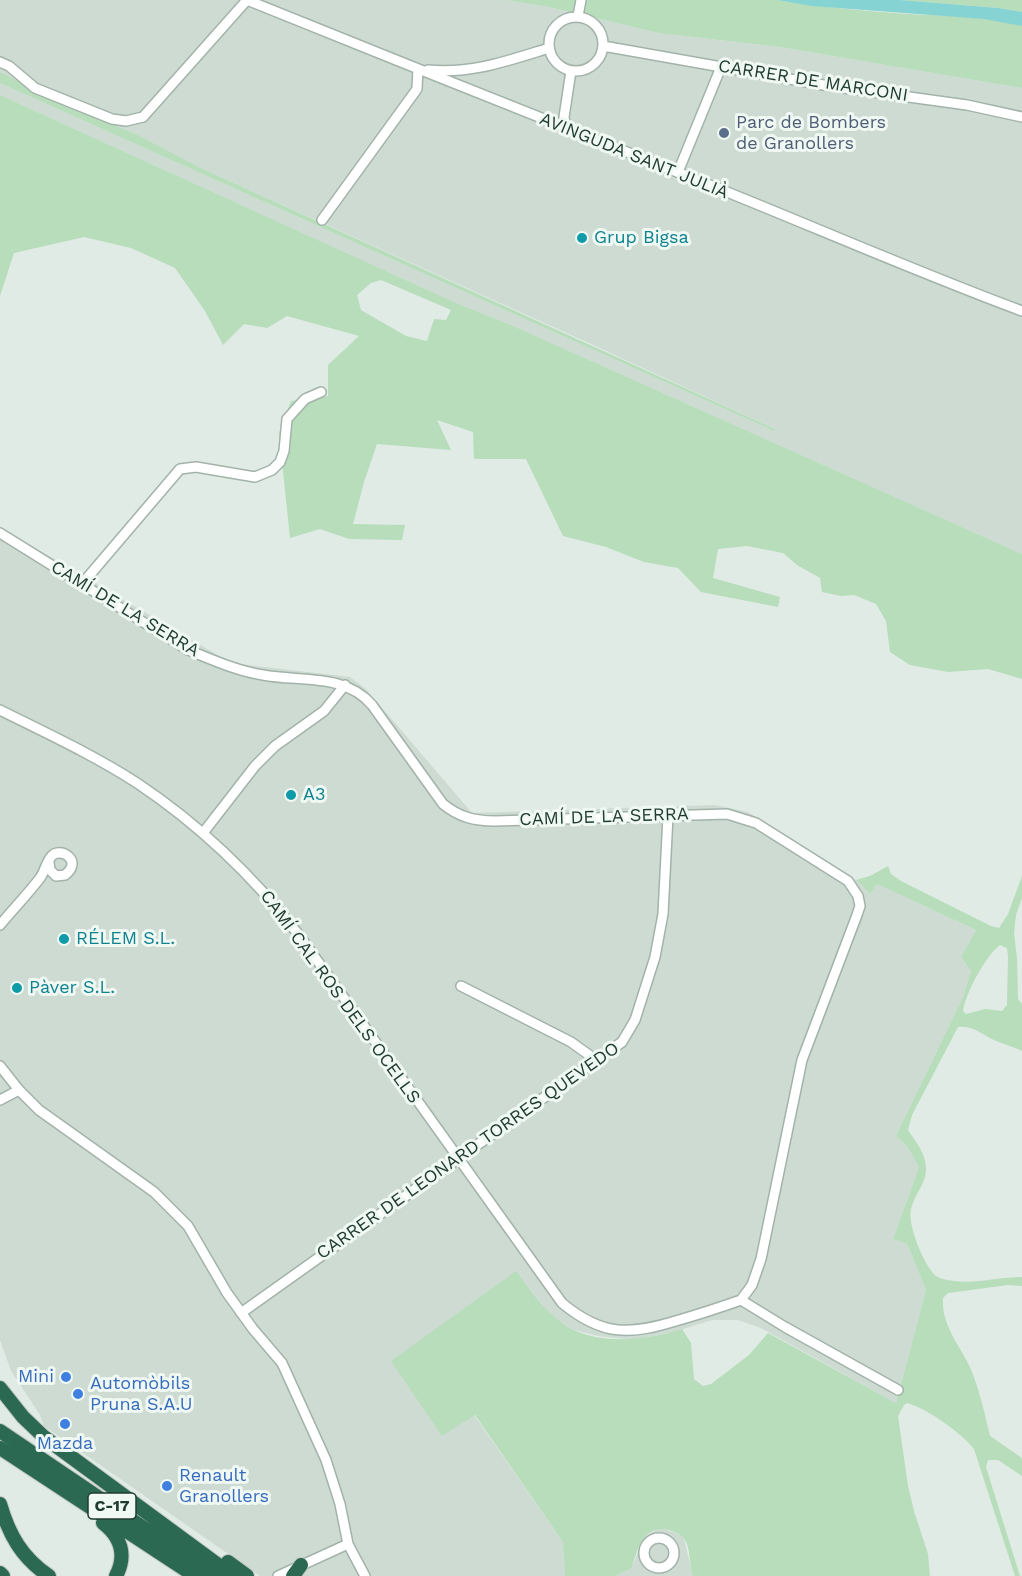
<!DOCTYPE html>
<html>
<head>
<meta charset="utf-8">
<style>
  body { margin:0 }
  canvas { display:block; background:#dfebe4 }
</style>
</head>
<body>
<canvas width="1022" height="1576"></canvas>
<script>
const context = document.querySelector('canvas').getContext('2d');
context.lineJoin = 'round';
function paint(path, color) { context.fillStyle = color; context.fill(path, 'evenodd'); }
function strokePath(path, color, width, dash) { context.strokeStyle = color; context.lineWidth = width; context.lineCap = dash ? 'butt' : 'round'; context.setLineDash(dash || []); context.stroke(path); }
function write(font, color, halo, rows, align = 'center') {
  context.font = font + ' "Work Sans",sans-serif'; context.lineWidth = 6; context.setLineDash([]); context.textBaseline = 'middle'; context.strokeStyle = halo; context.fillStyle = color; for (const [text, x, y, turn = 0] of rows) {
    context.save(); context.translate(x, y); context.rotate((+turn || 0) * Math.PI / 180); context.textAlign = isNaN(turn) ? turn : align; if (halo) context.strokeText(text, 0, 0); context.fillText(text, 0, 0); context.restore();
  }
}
paint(new Path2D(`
  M0 0H506L549 7 659 33 780 47 1022 88V554L511 325 454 302 0 95V83L774 431 775 429 591 344 203 169 138 135 76 109 0 72Z
  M0 527 231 663 350 677 366 689 472 813 715 805 748 812 856 880 870 894 877 884 976 930 961 957 971 971 963 997 896 1136 907 1146 919 1167 893 1239 907 1244 926 1290 896 1403 761 1328 738 1320H712L677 1331 634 1340 598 1336 574 1330 560 1322 547 1310 516 1272 474 1415 563 1542 565 1576H260L44 1426 40 1415 11 1371 0 1340Z
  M657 1529H664L679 1534 684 1539 693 1576H615L632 1568 643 1538Z`), '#cedbd3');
paint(new Path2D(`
  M506 0H777C820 7 864 11 907 14 945 16 985 16 1022 26V88L780 47 659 33 549 7Z
  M900 0H1022V12L998 8Z
  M0 72 76 109 138 135 203 169 775 429 774 431 0 83Z
  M0 95 454 302 511 325 1022 554V679L988 669 948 672 910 665 890 652 886 621 876 604 854 595 841 596 822 592 820 578 797 565 783 553 747 546 718 549 713 578 780 597 778 607 701 592 678 568 644 562 606 547 563 536 526 459H474L473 432 437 420 451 450 377 444 364 482 353 524 405 525 402 540 349 539 320 529 290 538 279 433 291 401 328 396V365L359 336 287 316 267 328 244 324 223 345 205 311 175 268 131 248 84 237 14 253 0 296ZM381 280 451 310 446 320 434 319 427 341 406 336 361 310 357 295 371 283Z
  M888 866 891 874 901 881 991 926 999 928 1008 914 1022 876V898L1016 915 1014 933 1017 958 1018 999 1022 1004V1051C1014 1047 1006 1045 999 1042 984 1037 975 1025 958 1027L912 1115 908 1130C916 1142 927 1155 926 1171 925 1185 914 1195 911 1209 907 1224 924 1266 936 1276 940 1279 948 1280 953 1281 977 1284 999 1277 1022 1277V1286L1008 1285 948 1293 943 1298C941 1327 962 1347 972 1372 980 1393 985 1414 990 1436L1022 1458V1476L998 1460H988L986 1467 1020 1576H1015L974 1449C962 1433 926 1408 907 1403L904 1405 898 1416 908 1486 914 1511 928 1554 930 1576H693C689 1565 691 1550 685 1540 681 1534 675 1532 669 1530 644 1524 637 1549 632 1568L615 1576H565L563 1542 475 1415 442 1436 391 1361 516 1271C530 1289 543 1309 562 1323 594 1347 647 1340 682 1329L691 1343 694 1379 703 1386 711 1384 749 1355 768 1333 896 1403 926 1290 907 1244 893 1239 919 1167 907 1146 896 1136 963 997 971 971 961 957 976 930 877 884 870 894 856 880 870 876ZM1000 945 1007 948 1008 956 1007 1005 1002 1011 985 1009 966 1014 963 1011C965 994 986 955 1000 945Z`), '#b7ddbb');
paint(new Path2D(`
  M777 0H900L998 8 1022 12V26L984 19 812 6Z`), '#85d3d2');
const minor = new Path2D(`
  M578 16 581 0
  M549 44a27 27 0 1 1 54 0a27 27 0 1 1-54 0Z
  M603 46 829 86 967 105 1022 117
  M0 62 9 66 35 88 112 119 126 121 143 117 247 0C390 58 534 115 677 172 792 217 906 268 1022 311
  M428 70C472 74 507 61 549 48
  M566 129 564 117 571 71
  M678 172 721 67
  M322 220 417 89 418 69
  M0 533 188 650C213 660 237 671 263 675 300 682 345 673 372 705L443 804C459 817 474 821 495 821L727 814 756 823 848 881 858 896 860 906 857 915 802 1060 761 1259 752 1285 741 1300
  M82 584 180 469 196 467 255 477 272 470 280 462 284 451 287 419 305 399 321 392
  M0 710C46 733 94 755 137 783 200 825 253 876 299 935L562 1303C603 1337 630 1335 679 1320 700 1314 721 1307 741 1300
  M203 833 255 766 275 746 324 711 345 685
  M0 925C13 909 28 894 40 878 45 872 47 858 54 854 59 852 64 853 68 856 75 862 72 870 65 875L56 876 50 870 49 862
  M461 986 571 1042 596 1060
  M0 1066 19 1090 39 1110 154 1192 188 1226 227 1293 253 1329 282 1363 326 1460 340 1504 348 1544 365 1576
  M0 1100 19 1090
  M741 1300 785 1327 898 1390
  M241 1313 622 1042 635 1020 655 957 663 914 668 816
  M644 1553a15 15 0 1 1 30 0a15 15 0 1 1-30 0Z
  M278 1576 348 1544`);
const highway = new Path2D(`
  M0 1388 23 1417 44 1437 233 1576
  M0 1431 215 1576
  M0 1448 195 1576
  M0 1504C9 1535 22 1558 49 1576
  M103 1523C121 1537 127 1555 116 1576
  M228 1562 247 1576
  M0 1573 3 1576
  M293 1576 301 1565`);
strokePath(minor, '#a2b3aa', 12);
strokePath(highway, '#c1c8c5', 16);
strokePath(minor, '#fff', 9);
strokePath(highway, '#2b6952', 14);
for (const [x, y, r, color] of [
  [724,133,6,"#5c6f8a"],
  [582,238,6,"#0f9aa8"],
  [291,795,6,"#0f9aa8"],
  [64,939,6,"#0f9aa8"],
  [17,988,6,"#0f9aa8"],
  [66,1377,6,"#3f7fe0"],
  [78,1394,6,"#3f7fe0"],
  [65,1424,6,"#3f7fe0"],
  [167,1486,6,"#3f7fe0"]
]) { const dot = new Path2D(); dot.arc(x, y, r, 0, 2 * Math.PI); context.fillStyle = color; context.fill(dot); strokePath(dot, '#f0f8f3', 2); }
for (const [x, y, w] of [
  [112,1506,48]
]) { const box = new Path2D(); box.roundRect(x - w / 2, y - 13, w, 26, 4.5); context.fillStyle = '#f0f8f3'; context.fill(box); strokePath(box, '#203c30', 1.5); }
write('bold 16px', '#203c30', null, [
  ["C-17",112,1506]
]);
write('18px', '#203c30', '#f0f8f3', [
  ["CARRER DE MARCONI",813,81,9],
  ["AVINGUDA SANT JULIÀ",634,156,22],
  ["CAMÍ DE LA SERRA",125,609,31],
  ["CAMÍ DE LA SERRA",604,817,-2],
  ["CAMÍ CAL ROS DELS OCELLS",340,997,54],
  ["CARRER DE LEONARD TORRES QUEVEDO",468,1151,-35]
]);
write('18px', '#4e5e75', '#f0f8f3', [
  ["Parc de Bombers",736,123],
  ["de Granollers",736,144]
], 'left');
write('18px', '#0d838f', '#f0f8f3', [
  ["Grup Bigsa",594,238],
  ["A3",303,795],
  ["RÉLEM S.L.",76,939],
  ["Pàver S.L.",29,988]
], 'left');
write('18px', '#366cbe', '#f0f8f3', [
  ["Mini",54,1377,"right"],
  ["Automòbils",90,1384],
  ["Pruna S.A.U",90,1405],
  ["Mazda",65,1444,"center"],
  ["Renault",179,1476],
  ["Granollers",179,1497]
], 'left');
</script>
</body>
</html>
